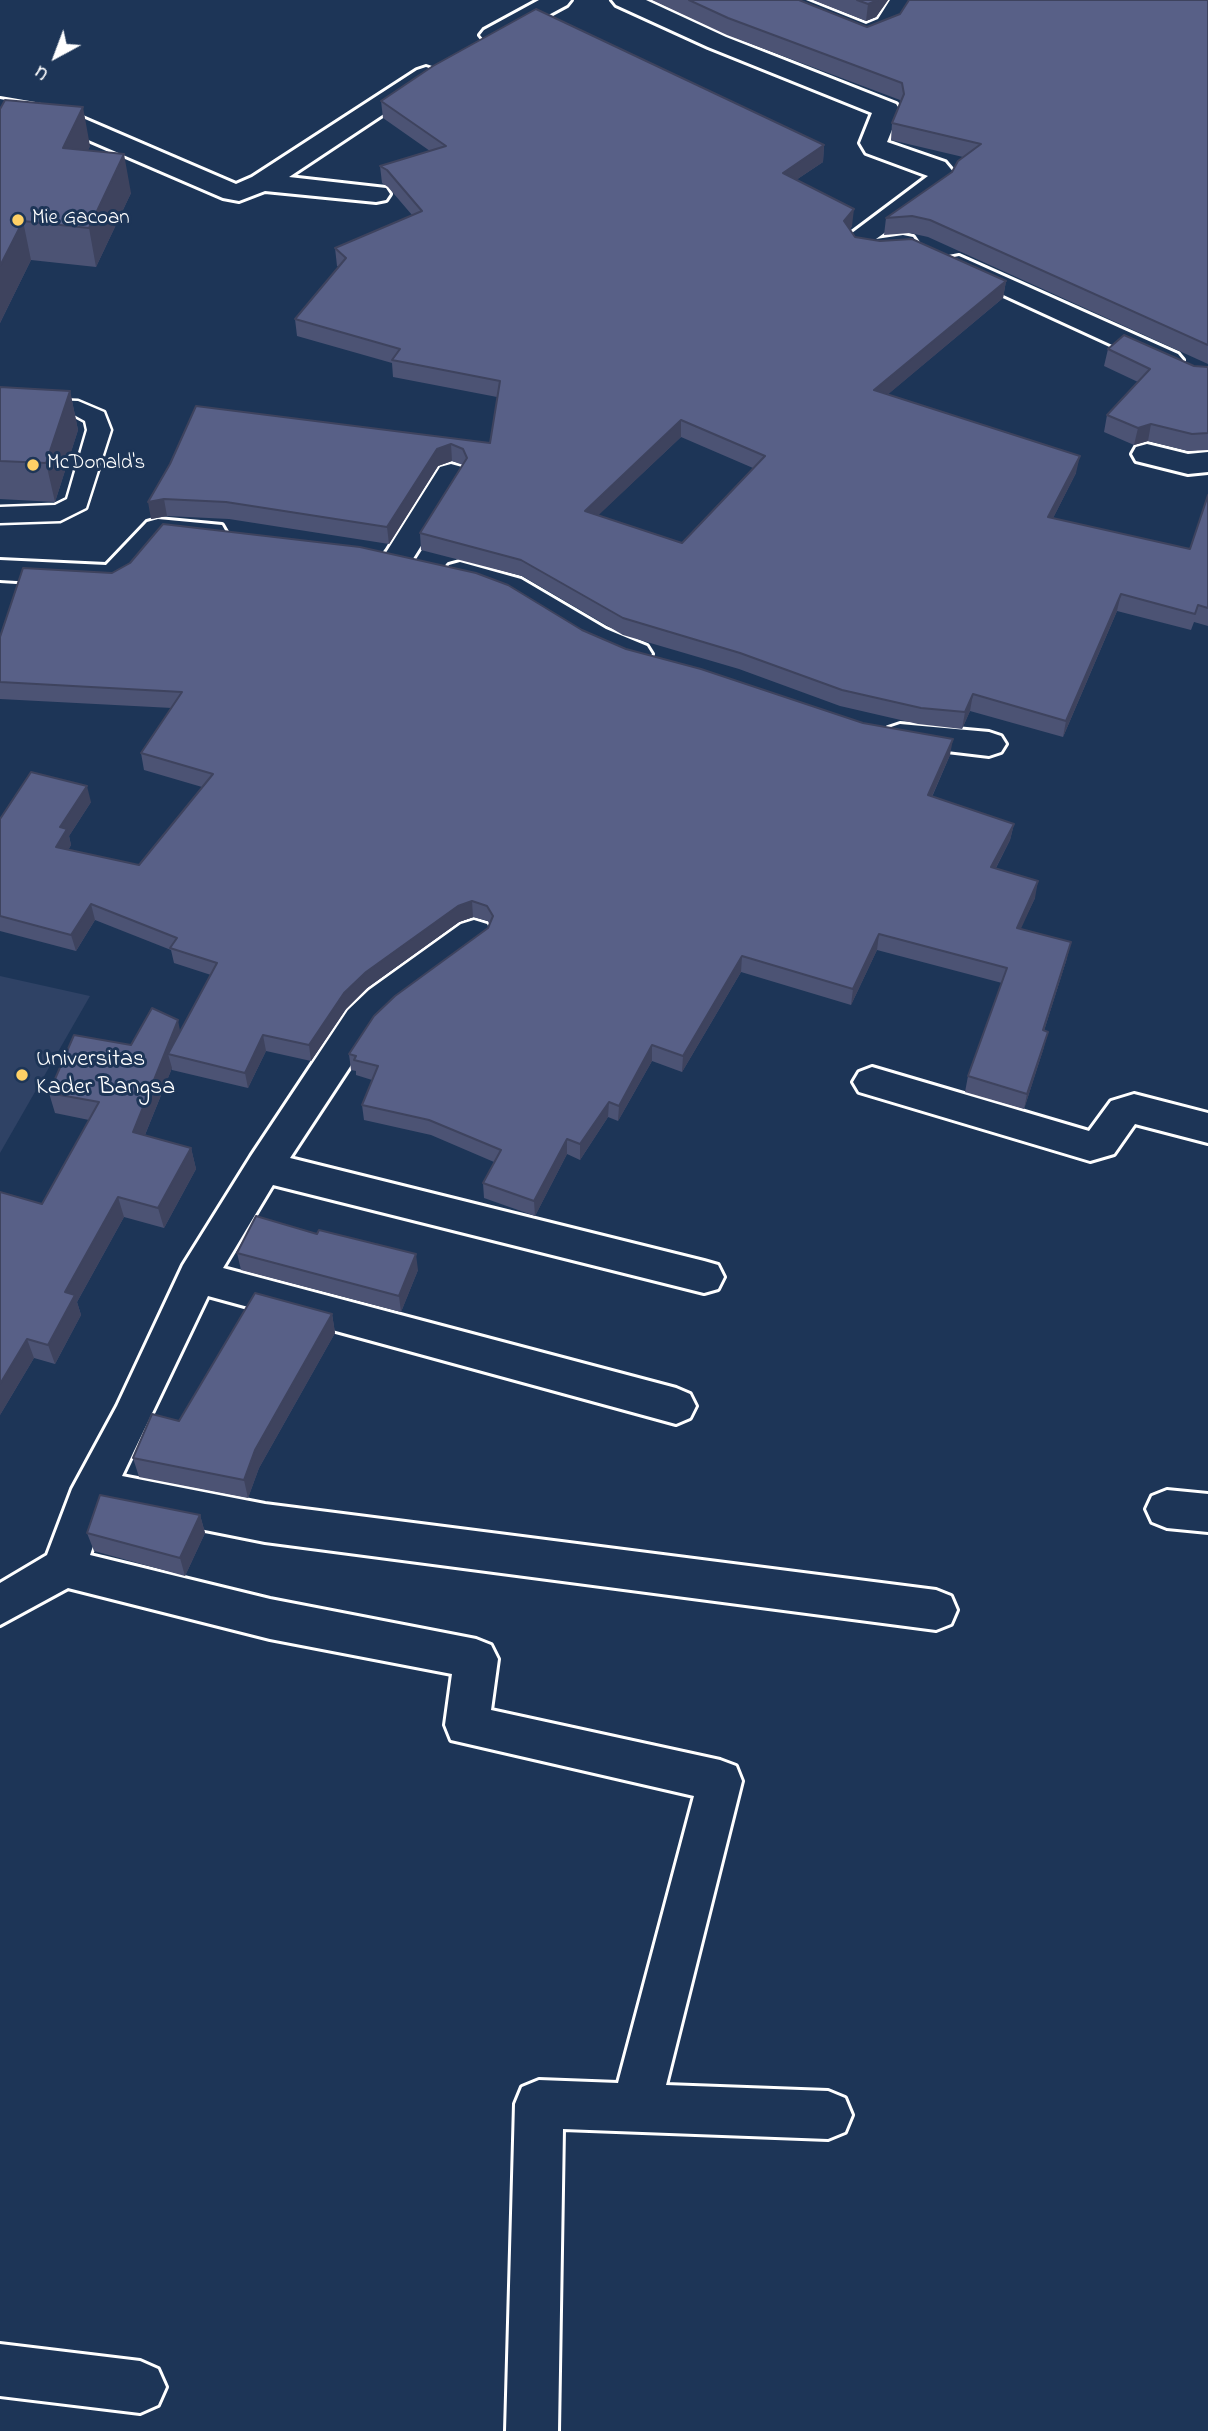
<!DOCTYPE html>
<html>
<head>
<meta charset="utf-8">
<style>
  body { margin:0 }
  #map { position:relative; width:1208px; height:2431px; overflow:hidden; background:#1d3557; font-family:"Indie Flower",sans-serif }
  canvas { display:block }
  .north { position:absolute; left:21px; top:21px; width:70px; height:70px; -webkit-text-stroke:5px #1d3557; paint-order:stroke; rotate:221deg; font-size:19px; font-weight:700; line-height:28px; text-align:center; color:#fff }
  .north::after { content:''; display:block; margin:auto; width:24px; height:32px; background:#fff; clip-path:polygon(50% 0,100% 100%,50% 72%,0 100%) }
</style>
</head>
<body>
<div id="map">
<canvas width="1208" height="2431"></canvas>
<div class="north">U</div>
</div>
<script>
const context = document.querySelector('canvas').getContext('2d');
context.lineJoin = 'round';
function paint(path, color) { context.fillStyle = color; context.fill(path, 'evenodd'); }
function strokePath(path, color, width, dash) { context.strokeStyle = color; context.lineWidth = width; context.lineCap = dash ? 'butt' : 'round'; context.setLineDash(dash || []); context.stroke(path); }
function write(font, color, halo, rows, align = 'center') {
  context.font = font + ' "Indie Flower",sans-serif'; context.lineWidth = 6; context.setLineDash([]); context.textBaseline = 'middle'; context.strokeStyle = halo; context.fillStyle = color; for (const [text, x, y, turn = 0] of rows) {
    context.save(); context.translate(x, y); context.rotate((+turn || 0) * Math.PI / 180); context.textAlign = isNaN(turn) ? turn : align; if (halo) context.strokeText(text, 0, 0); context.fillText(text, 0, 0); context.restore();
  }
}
paint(new Path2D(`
  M0 976 90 996 0 1153Z`), '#2f4265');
const lane = new Path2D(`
  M0 398 78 401 104 412 111 430 86 508 60 521 0 523V507L55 505 67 499 87 430 85 421 74 415 0 412Z`);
const street = new Path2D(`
  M539 0H571L567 5 502 40H484L480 35 484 30Z
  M612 0H646L726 37 896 104 900 110 887 142 945 162 955 174 948 187 876 239 903 235 913 237 917 243 913 249C889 255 861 263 844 239L928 176 866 153 860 143 872 113 708 47 616 5Z
  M771 0H806L866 24 878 19 890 0H916L896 29 866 41 775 5Z
  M426 67 435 70 439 75 435 80 289 177 386 188 390 194 386 200 376 202 265 191 239 201 223 198 49 123 0 115V99L64 110 236 184 252 177 417 70Z
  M959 256 1178 354 1183 360 1178 366 1168 369 1158 366 949 270 945 264 949 258Z
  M1147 444 1188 454 1208 452V472L1188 474 1136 461 1132 454 1136 447Z
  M451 464 462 467 466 474 409 565 398 568 387 565 382 558 387 551 440 467Z
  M158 519 222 525 226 532 222 539 211 542 166 540 125 583 114 587 0 580V560L106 565 147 522Z
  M460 562 521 579 606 629 647 646 652 654 647 662C611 672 535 613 501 595 486 587 466 584 449 579L444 572 449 565Z
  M900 724 989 732 1001 736 1006 744 1001 752 989 756 888 744 883 736 888 728Z
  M474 920 487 924 492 933 487 942 395 1010 374 1030 290 1158 704 1261 718 1265 724 1277 718 1289 704 1293 273 1185 223 1268 676 1388 690 1394 696 1406 690 1418 676 1424 208 1296 122 1476 265 1504 936 1590 951 1596 957 1610 951 1624 936 1630 265 1542 105 1510 90 1555 270 1599 476 1639 491 1645 498 1659 491 1710 720 1760 736 1766 742 1781 666 2085 828 2091 845 2098 852 2115 845 2132 828 2139 563 2129 558 2431H506L515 2104 522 2087 539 2080 618 2083 694 1796 451 1740 445 1725 452 1674 270 1639 68 1588 0 1625V1583L47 1555 72 1489 117 1406 183 1265 251 1156 348 1010 369 990 461 924Z
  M872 1067 1089 1131 1111 1101 1134 1094 1208 1113V1143L1135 1124 1114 1154 1090 1161 859 1092 853 1082 859 1072Z
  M1167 1490 1208 1494V1532L1167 1528 1152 1522 1146 1509 1152 1496Z
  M0 2344 140 2361 158 2369 166 2387 158 2405 140 2413 0 2396Z`);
strokePath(lane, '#fff', 5);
strokePath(street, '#fff', 6);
paint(lane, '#1d3557');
paint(street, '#1d3557');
paint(new Path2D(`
  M652 0H799L867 27 1208 0V364L928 237 910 233 884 235 886 218 952 172 963 157 891 140 892 123 901 103 900 100 727 35Z
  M813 0H888L876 17 866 21Z
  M381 101 824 145 823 162 796 180 852 226 850 229 855 237 1006 281 1003 298 888 394 1076 473 1053 518 1190 549 1208 495V626L1194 622 1191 630 1117 611 1063 737 970 711 962 729 918 724 840 706 739 669 623 635 522 576 421 550 420 533 463 465 452 461 438 466 389 544 229 519 167 516 151 519 170 464 196 406 490 443 497 397 393 377 392 363 297 336 295 319 339 267 337 266 335 248 412 215 388 187 382 183 380 166 430 151 383 118ZM681 437 753 468 682 543 598 515Z
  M0 109 90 146 88 150 131 193 96 267 31 260 0 323Z
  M1108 349 1194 366 1208 367V450L1188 451 1148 441 1134 445 1104 432 1107 415 1138 382 1104 366Z
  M0 387 70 391 78 430 55 502 0 499Z
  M582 630 626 649 950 755 932 797 1014 824 1010 840 996 868 1035 898 1020 929 1067 958 1044 1031V1047L1024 1109 965 1092 968 1076 1002 983 877 950 851 1005 741 972 682 1072 652 1061 618 1121 608 1117 580 1160 567 1154 535 1216 484 1198 483 1183 494 1162 431 1135 364 1120 362 1105 372 1080 356 1075V1071L351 1070 349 1054 488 928 489 924 488 921 473 917 459 922 367 988 346 1009 311 1061 266 1051 248 1088 172 1070V1068L145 1135 191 1148 196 1169 164 1228 124 1217 77 1302 81 1315 55 1364 34 1358 0 1415 42 1204 89 1120 55 1113 49 1093 131 1045 180 1032 211 975 174 963 171 950 95 920 76 951 0 931V819L91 802 69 836 71 845 68 850 139 865 202 787 144 770 141 753 172 708 0 699V637Z
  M317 1234 418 1270 401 1312 241 1270 237 1253Z
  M332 1314 335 1333 259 1468 248 1498 139 1477 133 1458 179 1421Z
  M200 1515 205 1533 185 1576 94 1551 87 1533Z`), '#4c5374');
paint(new Path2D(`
  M878 0H888L876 17 866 21 868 4Z
  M83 107 90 146 71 187 63 148Z
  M824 145 823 162 781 190 783 173Z
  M124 154 131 193 96 267 89 228Z
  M854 209 852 226 843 238 844 221Z
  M23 221 31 260 0 323V266Z
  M1006 281 1003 298 873 407 874 390Z
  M70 391 78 430 55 502 46 463Z
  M681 420V437L585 528V511Z
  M1151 424 1148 441 1134 445 1138 428Z
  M451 444 452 461 438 466 389 544 387 527 437 449Z
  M1080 456 1076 473 1045 534 1048 517Z
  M164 499 167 516 151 519 148 502Z
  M1121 594 1117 611 1063 737 1066 721Z
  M973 694 970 711 962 729 965 712Z
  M953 739 950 755 925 812 928 795Z
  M87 786 91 802 69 836 71 845 61 864 56 847 60 827Z
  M1014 824 1010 840 988 883 991 867Z
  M1038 881 1035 898 1014 944 1017 928Z
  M472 901 473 917 459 922 367 988 346 1009 311 1061 309 1045 344 993 366 972 458 906Z
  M91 904 95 920 76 951 71 935Z
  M879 934 877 950 851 1005 853 989Z
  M1071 942 1067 958 1039 1046 1043 1030Z
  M742 956 741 972 682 1072 683 1056Z
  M178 1020 182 1041 168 1054 172 1068 138 1152 133 1132Z
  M1048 1032 1044 1047 1024 1109 1027 1094Z
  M263 1035 266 1051 248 1088 245 1073Z
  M652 1045V1061L618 1121 619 1106Z
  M609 1102 608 1117 580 1160V1144Z
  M567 1139V1154L535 1216 534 1201Z
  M191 1148 196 1169 164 1228 158 1208Z
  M118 1197 124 1217 77 1302 81 1315 55 1364 48 1345 65 1292Z
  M416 1254 418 1270 401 1312 399 1296Z
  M332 1314 335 1333 259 1468 248 1498 244 1480 255 1450Z
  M27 1339 34 1358 0 1415V1384Z
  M200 1515 205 1533 185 1576 180 1558Z`), '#3e435e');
const building = new Path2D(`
  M689 0H799L867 27 900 14 909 0H1208V345L930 220 912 216 886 218 952 172 958 161 981 144 892 123 904 94 902 83 728 18Z
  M857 0H878L868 4Z
  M536 9 824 145 783 173 854 209 844 221 855 237 880 241 912 239 1006 281 874 390 1080 456 1048 517 1190 549 1208 495V608L1198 605 1195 614 1121 594 1066 721 973 694 965 712 921 708 842 690 740 653 623 618 521 560 420 533 467 458 463 449 451 444 437 449 387 527 226 502 164 499 148 502 170 464 196 406 490 443 500 381 392 360 400 349 295 319 346 258 335 248 422 211 387 170 380 166 446 146 381 101 433 66ZM681 420 765 456 682 543 585 511Z
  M5 100 83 107 63 148 124 154 89 228 23 221 0 266V109Z
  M1124 335 1194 366 1208 367V433L1192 434 1151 424 1138 428 1107 415 1150 369 1108 349Z
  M0 387 70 391 46 463 0 461Z
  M163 524 360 547 476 573 508 585 582 630 626 649 701 669 863 723 953 739 928 795 1014 824 991 867 1038 881 1017 928 1071 942 1043 1030 1048 1032 1027 1094 968 1076 1007 968 879 934 853 989 742 956 683 1056 652 1045 619 1106 609 1102 580 1144 567 1139 534 1201 483 1183 501 1150 429 1120 362 1105 378 1066 354 1060 356 1056 349 1054 374 1016 395 996 488 928 493 916 487 906 472 901 458 906 366 972 344 993 309 1045 263 1035 245 1073 168 1054 217 963 170 948 177 938 91 904 71 935 0 916V819L31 772 87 786 60 827 67 829 56 847 139 865 213 774 141 753 182 692 0 682V637L23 568 112 573 130 563Z
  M152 1008 178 1020 133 1132 191 1148 158 1208 118 1197 65 1292 75 1295 48 1345 27 1339 0 1384V1192L42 1204 99 1102 49 1093 74 1035 131 1045Z
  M256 1216 317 1234 319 1230 416 1254 399 1296 237 1253Z
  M255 1293 332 1314 255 1450 244 1480 133 1458 152 1414 179 1421Z
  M100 1495 200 1515 180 1558 87 1533Z`);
paint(building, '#586087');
strokePath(building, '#3e435e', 2);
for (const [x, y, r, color] of [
  [18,220,7,"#ffd166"],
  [33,465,7,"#ffd166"],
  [22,1075,7,"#ffd166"]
]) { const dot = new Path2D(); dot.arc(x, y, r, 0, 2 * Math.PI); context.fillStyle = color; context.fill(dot); strokePath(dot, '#1d3557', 2.5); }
write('21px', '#fff', '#1d3557', [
  ["Mie Gacoan",32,220],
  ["McDonald's",47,465]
], 'left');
write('24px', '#fff', '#1d3557', [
  ["Universitas",36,1061],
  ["Kader Bangsa",36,1089]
], 'left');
</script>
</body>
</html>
